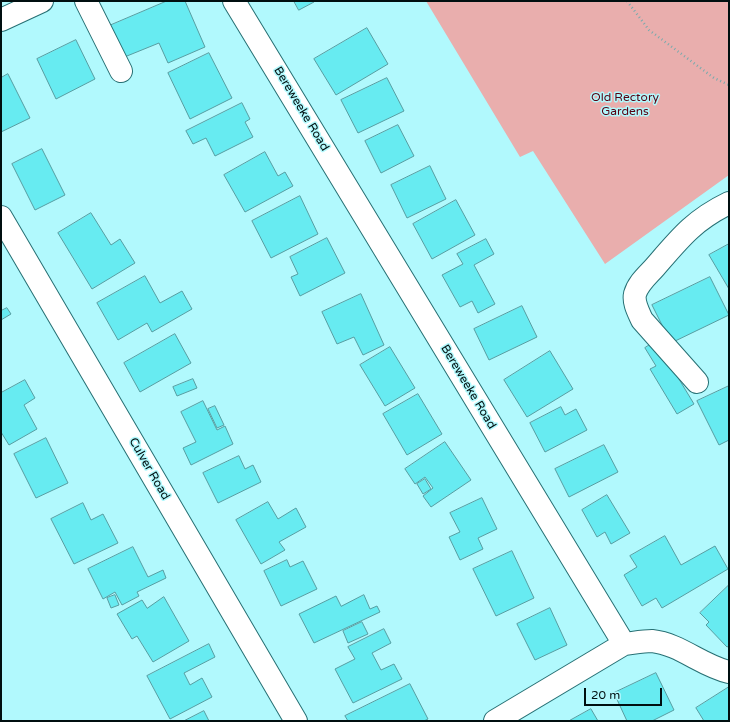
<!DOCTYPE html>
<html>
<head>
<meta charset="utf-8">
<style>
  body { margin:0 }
  #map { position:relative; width:730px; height:722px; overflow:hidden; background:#b1f9fd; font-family:"Varela Round",sans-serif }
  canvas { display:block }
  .frame { position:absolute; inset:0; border:2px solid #000f10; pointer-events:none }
  .scale { position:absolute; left:584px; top:688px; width:78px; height:18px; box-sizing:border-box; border:2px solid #000f10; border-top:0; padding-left:5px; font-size:12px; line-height:14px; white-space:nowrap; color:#000f10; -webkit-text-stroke:3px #b1f9fd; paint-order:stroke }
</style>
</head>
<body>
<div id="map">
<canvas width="730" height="722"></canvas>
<div class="frame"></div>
<div class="scale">20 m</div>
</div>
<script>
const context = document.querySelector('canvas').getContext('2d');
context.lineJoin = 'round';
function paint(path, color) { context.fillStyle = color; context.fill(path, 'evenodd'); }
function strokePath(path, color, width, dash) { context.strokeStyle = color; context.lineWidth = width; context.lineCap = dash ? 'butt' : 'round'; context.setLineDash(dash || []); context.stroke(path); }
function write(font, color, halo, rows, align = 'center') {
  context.font = font + ' "Varela Round",sans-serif'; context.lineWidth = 3; context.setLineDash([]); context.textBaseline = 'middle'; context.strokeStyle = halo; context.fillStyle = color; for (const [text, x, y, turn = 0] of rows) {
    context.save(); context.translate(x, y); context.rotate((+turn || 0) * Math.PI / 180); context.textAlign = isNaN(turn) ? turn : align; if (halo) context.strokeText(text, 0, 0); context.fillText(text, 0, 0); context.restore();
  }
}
paint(new Path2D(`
  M426 1H729V175L605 264 533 151 520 157Z`), '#e9aead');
const building = new Path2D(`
  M167 1H185L205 47 168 63 159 43 122 58 109 26Z
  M294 1H313L314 2 299 10Z
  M367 28 388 64 336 95 314 59Z
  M76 40 95 79 56 99 37 59Z
  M209 53 232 98 190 119 168 73Z
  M8 74 30 118 1 132V78Z
  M387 78 404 111 358 133 341 100Z
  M242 103 250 119 245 122 253 137 215 156 206 138 193 144 186 131Z
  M398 125 414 156 381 173 365 141Z
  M42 149 65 195 35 210 12 164Z
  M265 152 278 176 285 172 293 186 245 212 224 175Z
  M430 166 446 199 407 218 391 185Z
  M300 196 318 234 271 258 252 221Z
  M456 200 475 235 432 259 413 224Z
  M91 213 111 245 120 239 135 263 92 289 58 233Z
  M327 238 345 273 300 296 291 277 298 274 290 257Z
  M486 239 494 254 474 265 495 304 478 313 472 301 460 307 442 275 463 264 457 254Z
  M729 244V289L709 255Z
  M145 276 160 303 182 291 192 309 152 332 147 323 118 340 97 303Z
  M710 277 729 315 671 343 652 305Z
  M361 294 384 345 363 355 354 337 337 344 322 312Z
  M522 306 537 337 489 360 474 329Z
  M7 308 11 314 1 320V311Z
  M175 334 191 363 140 392 124 363Z
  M656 341 694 404 677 414 650 369 656 366 645 348Z
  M390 347 415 388 385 406 360 365Z
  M550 351 573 389 527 417 504 380Z
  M193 379 197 388 177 396 173 387Z
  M25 380 35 398 24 405 37 429 9 445 1 432V393Z
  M729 386V440L719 445 697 401Z
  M418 394 442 434 407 455 383 414Z
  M203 401 217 430 225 426 233 444 191 465 183 448 196 442 181 412Z
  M215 406 224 425 217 428 208 409Z
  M561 407 565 415 576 409 587 430 545 452 530 423Z
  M46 438 68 483 36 498 14 454Z
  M445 442 471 480 431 507 423 496 433 488 425 477 415 484 405 469Z
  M604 445 618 472 569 497 555 469Z
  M239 456 245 469 253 465 261 482 218 503 203 473Z
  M425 479 431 489 423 494 417 484Z
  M607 495 630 533 611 544 605 532 597 537 582 510Z
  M482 498 497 529 478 538 483 549 460 560 449 537 460 532 450 513Z
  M268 502 278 519 296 508 306 527 279 542 285 550 261 564 236 520Z
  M83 503 91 520 103 514 118 543 74 564 51 519Z
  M665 536 681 565 715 546 728 569 662 608 656 598 642 606 624 575 637 567 630 556Z
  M133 547 148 577 163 570 166 578 137 592 139 596 122 605 115 592 103 599 88 569Z
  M512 551 534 598 496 616 473 569Z
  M287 560 290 567 303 561 317 589 281 606 264 571Z
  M729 585V646L727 647 706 625 709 622 700 613Z
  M115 595 119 605 111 608 107 598Z
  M364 595 370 609 377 606 380 612 314 643 299 614 336 596 341 606Z
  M164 597 189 641 153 662 137 636 132 639 117 614 142 600 147 608Z
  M550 608 567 645 535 660 517 624Z
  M362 622 368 634 348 643 343 631Z
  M384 629 391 643 372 653 381 670 394 664 402 679 353 703 335 669 355 659 348 647Z
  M209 644 215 657 184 673 190 685 202 678 212 697 170 719 147 676Z
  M656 673 674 710 652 721H627L614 693Z
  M410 684 428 719 424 721H348L345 716Z
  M729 687V721H704L696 708Z
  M591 709 598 721H569Z
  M204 711 209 721H184Z`);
paint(building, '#67ebf1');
strokePath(building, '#579da1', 1);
const minor = new Path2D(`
  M86 1 121 71
  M234 1 624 644 495 721
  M1 20 42 1
  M1 217 296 721
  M697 382 642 320C639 313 633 303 635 294 638 283 648 275 655 267 680 238 694 220 729 203
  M624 644C633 643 643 641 652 641 680 644 702 666 729 672`);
strokePath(minor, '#277074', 24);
strokePath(new Path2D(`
  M627 1 649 30 714 78 729 85`), '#75aaad', 2.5, [1, 3]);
strokePath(minor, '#fff', 22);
write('12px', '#580111', '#b1f9fd', [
  ["Old Rectory",625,98],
  ["Gardens",625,112]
]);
write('12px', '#000f10', '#b1f9fd', [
  ["Bereweeke Road",301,109,59],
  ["Bereweeke Road",468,387,59],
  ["Culver Road",149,469,60]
]);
</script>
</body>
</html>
